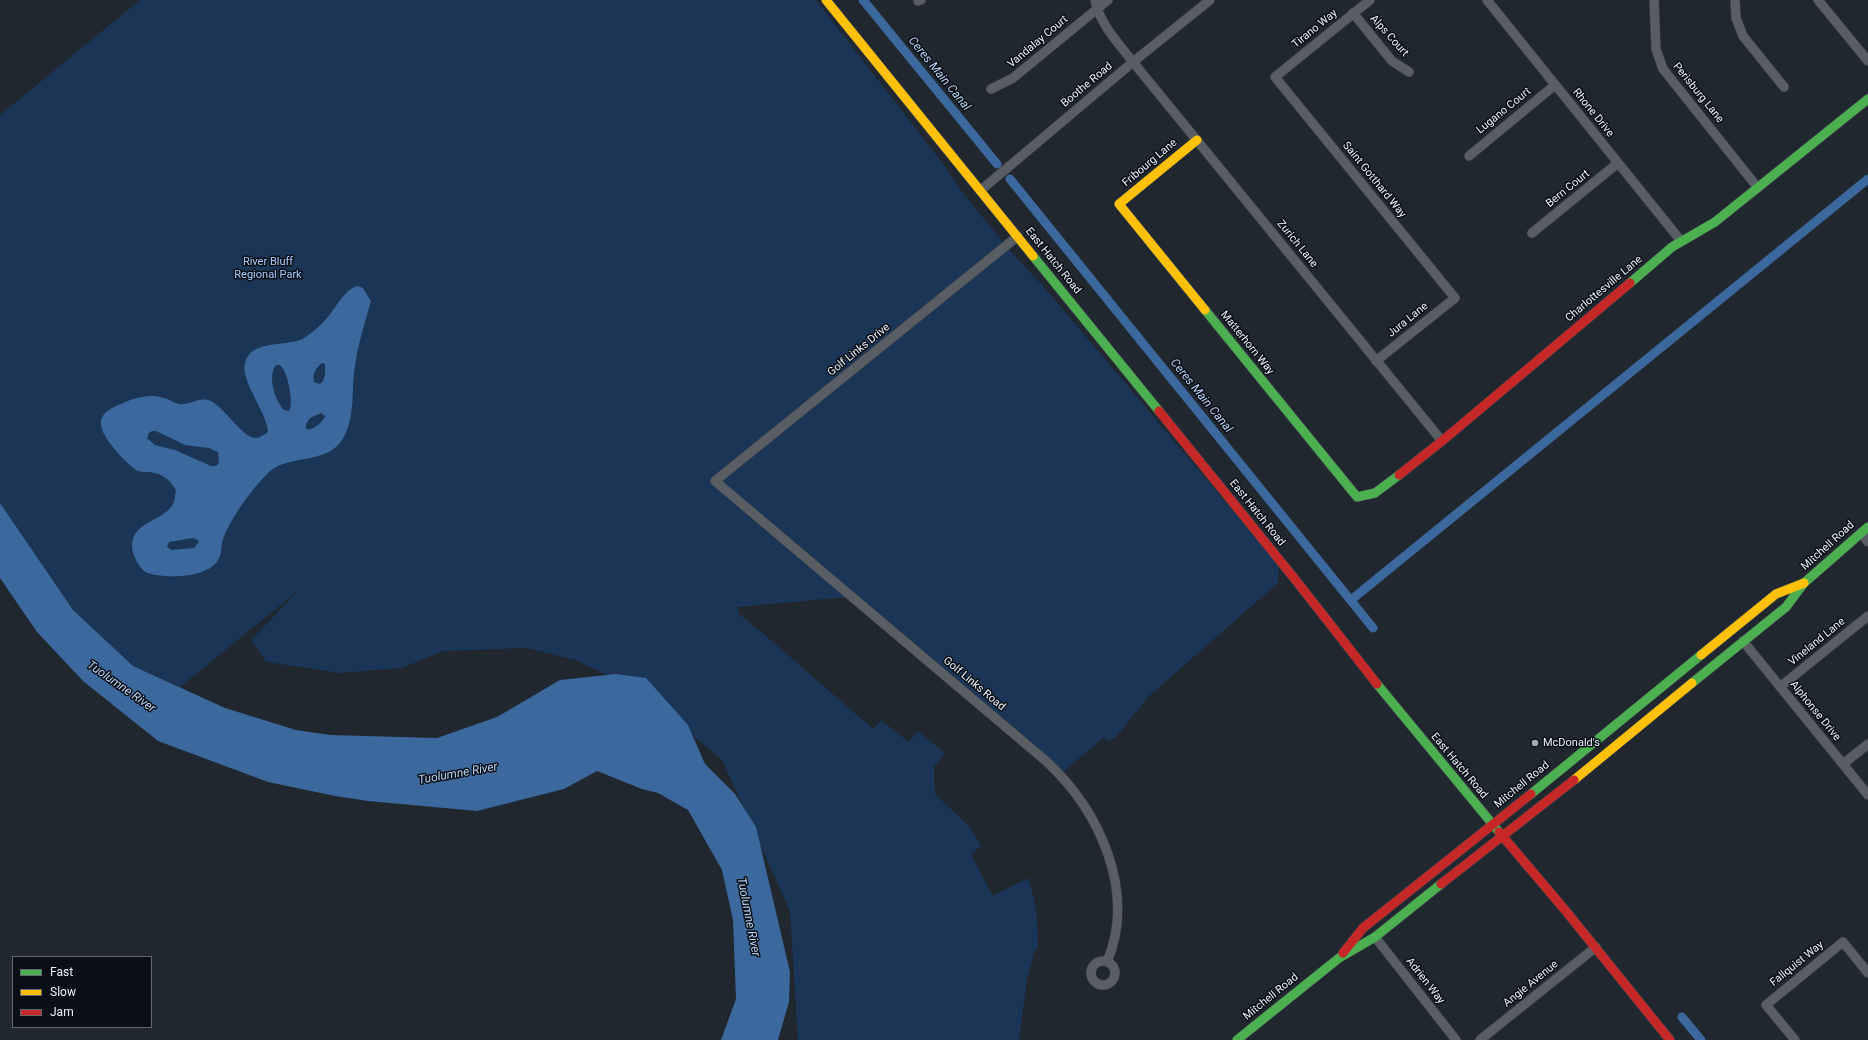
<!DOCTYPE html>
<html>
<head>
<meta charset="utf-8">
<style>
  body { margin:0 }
  #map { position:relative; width:1868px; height:1040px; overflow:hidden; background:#21272f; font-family:Roboto,sans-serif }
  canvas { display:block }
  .legend { position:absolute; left:12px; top:956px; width:140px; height:72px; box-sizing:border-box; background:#0a0f15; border:1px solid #636971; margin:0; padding:5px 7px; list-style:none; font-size:12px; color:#e9f1fb }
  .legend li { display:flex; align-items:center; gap:8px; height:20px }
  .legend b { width:20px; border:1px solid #636971 }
</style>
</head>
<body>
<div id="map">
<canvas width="1868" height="1040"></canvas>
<ul class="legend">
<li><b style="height:5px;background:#4caf50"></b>Fast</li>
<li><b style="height:5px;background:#ffc107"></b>Slow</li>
<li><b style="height:5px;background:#c62828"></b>Jam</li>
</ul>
</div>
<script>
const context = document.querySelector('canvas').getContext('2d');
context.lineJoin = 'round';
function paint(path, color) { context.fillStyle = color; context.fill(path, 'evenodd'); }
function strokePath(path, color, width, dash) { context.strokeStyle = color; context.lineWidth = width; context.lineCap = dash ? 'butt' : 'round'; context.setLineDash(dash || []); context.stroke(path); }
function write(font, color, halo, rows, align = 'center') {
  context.font = font + ' Roboto,sans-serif'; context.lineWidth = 3; context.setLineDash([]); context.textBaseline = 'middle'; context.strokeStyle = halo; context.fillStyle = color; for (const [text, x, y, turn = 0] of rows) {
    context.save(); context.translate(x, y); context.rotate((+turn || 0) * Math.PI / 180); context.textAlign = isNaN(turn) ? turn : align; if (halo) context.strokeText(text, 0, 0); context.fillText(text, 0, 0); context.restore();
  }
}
paint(new Path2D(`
  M140 0H816L941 161 963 193 1013 254 1043 286 1127 385 1279 566 1278 583 1148 697 1116 737 1108 741 1104 737 1063 772 1038 748 858 596 738 607V613L765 635 873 729 881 720 909 742 918 731 945 753 934 767 935 794 970 827 981 846 971 855 993 896 1028 878C1037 904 1038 923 1038 950H1035L1027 979 1019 1040H798L790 911 722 760 636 688 575 660 526 648 444 651 402 668 340 673 266 662 251 640 299 590 180 687 133 666 73 610 0 503V115Z`), '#1a3555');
paint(new Path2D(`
  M357 286 363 288 371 301C365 322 358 344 355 366 351 389 356 419 342 440 326 465 289 454 269 472 251 490 232 516 223 539 221 545 222 554 218 560 208 578 166 579 148 573 140 571 132 554 132 546 132 520 167 521 174 502 175 498 175 494 176 490 169 479 163 474 150 472 146 472 141 472 138 471 127 465 108 443 103 432 98 420 102 414 112 408 128 400 147 392 164 398 171 400 177 405 184 404 193 403 198 398 208 400 223 404 243 440 257 438 261 437 265 434 268 432 267 412 240 381 245 363 251 338 287 348 304 338 313 332 320 326 327 318 336 308 344 290 357 286ZM322 363 325 364C325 371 326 380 320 384L314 382C312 374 316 368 322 363ZM276 365H280C288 371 294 404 289 411L284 410C275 401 267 376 276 365ZM321 413 325 416C323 422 313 431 306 429V424L310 418ZM152 431H156L185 445 209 448 218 452 219 463 216 466H211L175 450 155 445 147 438 149 433ZM193 538 198 540 199 542 194 548 172 550 167 547 169 542Z
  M0 503 73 610 133 666 225 708 296 730 330 735 437 738 497 717 560 680 616 674 646 678 688 725 705 764 735 794 756 827 790 972 789 1002 778 1040H721L736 999 733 920 722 870 688 810 658 793 642 789 597 771 564 789 477 811 368 801 335 796 268 782 158 741 83 681 37 632 0 578Z`), '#3b689d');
strokePath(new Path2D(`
  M863 0 997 164
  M1010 179 1373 628
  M1351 600 1868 179
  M1682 1017 1701 1040`), '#3b689d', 9);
const street = new Path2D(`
  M1095 0C1099 23 1119 44 1133 62L1442 441
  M1370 0 1275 77 1455 298 1376 361
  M1487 0 1681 241
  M1654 0 1656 49 1663 69 1758 188
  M1735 0 1736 18 1743 36 1784 87
  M1818 0 1868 61
  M918 1 921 0
  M1353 13 1392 61 1409 72
  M991 89 1013 78 1108 0
  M1469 156 1555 85
  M981 190 1133 62 1210 0
  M1532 233 1618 163
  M1018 236 715 481 1046 761C1099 810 1137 891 1107 962
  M1861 533 1868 542
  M1743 641 1868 795
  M1780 687 1868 616
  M1843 764 1868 744
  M1375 937 1456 1040
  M1091 973a12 12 0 1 1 24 0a12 12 0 1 1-24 0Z
  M1480 1040 1596 947
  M1795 1040 1766 1005 1843 942 1868 973`);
const fast = new Path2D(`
  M1033 256 1159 411
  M1630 283 1672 247 1715 222 1868 99
  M1205 310 1357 497 1375 493 1399 475
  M1692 683 1786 607 1804 583 1868 527
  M1377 684 1499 832
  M1531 794 1701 655
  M1237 1040 1339 958 1375 937 1441 884`);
const slow = new Path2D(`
  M826 0 1033 256
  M1197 140 1119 204 1205 310
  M1701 655 1776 594 1804 583
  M1574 780 1692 683`);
const jam = new Path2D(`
  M1159 411 1294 578 1377 684
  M1399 475 1442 441 1630 283
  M1499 832 1565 910 1670 1040
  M1441 884 1574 780
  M1343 953 1363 928 1531 794`);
strokePath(street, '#3f454d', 10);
strokePath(fast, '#3f454d', 10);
strokePath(slow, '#3f454d', 10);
strokePath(jam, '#3f454d', 10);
strokePath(street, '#595e65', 9);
strokePath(fast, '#4caf50', 9);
strokePath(slow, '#ffc107', 9);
strokePath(jam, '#c62828', 9);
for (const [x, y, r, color] of [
  [1535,743,4,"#a3aab4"]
]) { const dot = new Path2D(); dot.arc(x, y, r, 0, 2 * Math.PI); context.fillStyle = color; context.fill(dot); strokePath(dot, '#0a0f15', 1.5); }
write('11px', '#e9f1fb', '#0a0f15', [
  ["Tirano Way",1315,29,-39],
  ["Alps Court",1389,36,48],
  ["Vandalay Court",1038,42,-40],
  ["Boothe Road",1087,85,-40],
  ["Perisburg Lane",1698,93,51],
  ["Lugano Court",1504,111,-39],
  ["Rhone Drive",1593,113,51],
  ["Fribourg Lane",1150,163,-40],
  ["Saint Gotthard Way",1374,180,51],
  ["Bern Court",1568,189,-39],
  ["Zurich Lane",1297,244,51],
  ["East Hatch Road",1053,261,51],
  ["Charlottesville Lane",1604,289,-40],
  ["Jura Lane",1408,320,-39],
  ["Matterhorn Way",1247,343,51],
  ["Golf Links Drive",859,350,-39],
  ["East Hatch Road",1257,513,51],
  ["Mitchell Road",1828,546,-42],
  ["Vineland Lane",1817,642,-39],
  ["Golf Links Road",974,684,40],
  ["Alphonse Drive",1815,711,51],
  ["East Hatch Road",1459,766,50],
  ["Mitchell Road",1522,785,-39],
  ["Fallquist Way",1797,964,-39],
  ["Adrien Way",1425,981,52],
  ["Angie Avenue",1531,984,-39],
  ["Mitchell Road",1271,997,-39]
]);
write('11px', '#a6cdfe', '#0a0f15', [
  ["River Bluff",268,262],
  ["Regional Park",268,275]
]);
write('11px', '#e9f1fb', '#0a0f15', [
  ["McDonald's",1543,743]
], 'left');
write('italic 12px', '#b9d3f4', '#0a0f15', [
  ["Ceres Main Canal",939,74,51],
  ["Ceres Main Canal",1201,396,51],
  ["Tuolumne River",121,687,35],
  ["Tuolumne River",458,774,-10],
  ["Tuolumne River",748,917,79]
]);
</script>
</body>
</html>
